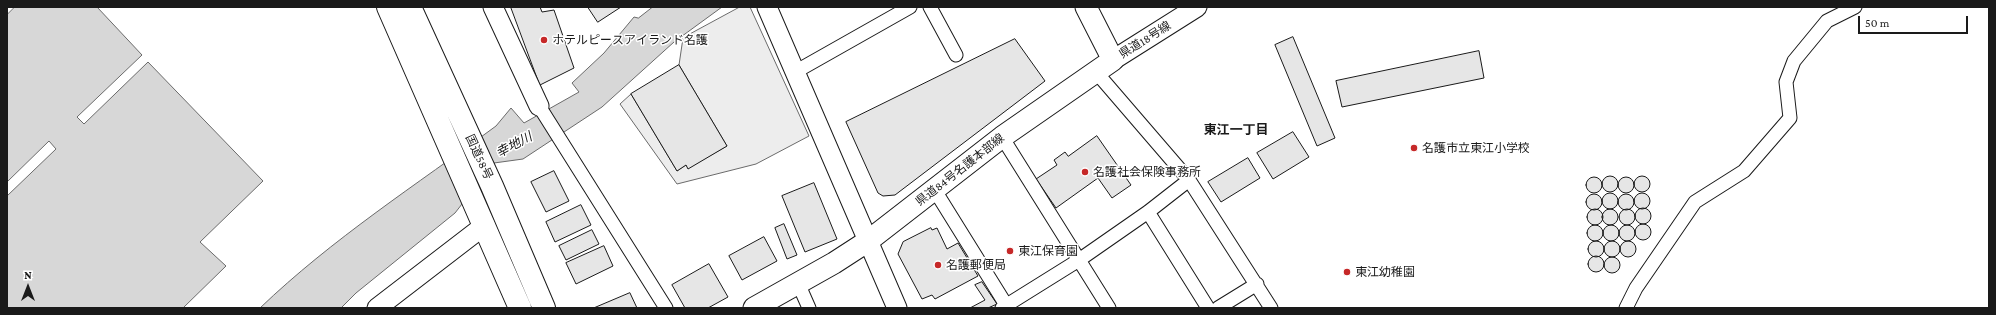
<!DOCTYPE html>
<html>
<head>
<meta charset="utf-8">
<style>
  body { margin:0 }
  #map { position:relative; width:1996px; height:315px; overflow:hidden; background:#fff; font-family:"Crimson Pro",serif }
  canvas { display:block }
  .frame { position:absolute; inset:0; border:8px solid #1a1a1a; pointer-events:none }
  .north { position:absolute; left:8px; top:267px; width:40px; height:40px; -webkit-text-stroke:3px #fff; paint-order:stroke; rotate:0deg; font-size:11px; font-weight:700; line-height:16px; text-align:center; color:#1a1a1a }
  .north::after { content:''; display:block; margin:auto; width:14px; height:18px; background:#1a1a1a; clip-path:polygon(50% 0,100% 100%,50% 72%,0 100%) }
  .scale { position:absolute; left:1858px; top:16px; width:110px; height:18px; box-sizing:border-box; border:2px solid #1a1a1a; border-top:0; padding-left:5px; font-size:12px; line-height:14px; white-space:nowrap; color:#1a1a1a; -webkit-text-stroke:3px #fff; paint-order:stroke }
</style>
</head>
<body>
<div id="map">
<canvas width="1996" height="315"></canvas>
<div class="frame"></div>
<div class="north">N</div>
<div class="scale">50 m</div>
</div>
<script>
const context = document.querySelector('canvas').getContext('2d');
context.lineJoin = 'round';
function paint(path, color) { context.fillStyle = color; context.fill(path, 'evenodd'); }
function strokePath(path, color, width, dash) { context.strokeStyle = color; context.lineWidth = width; context.lineCap = dash ? 'butt' : 'round'; context.setLineDash(dash || []); context.stroke(path); }
function write(font, color, halo, rows, align = 'center') {
  context.font = font + ' "Crimson Pro","Noto Sans JP",serif'; context.lineWidth = 3; context.setLineDash([]); context.textBaseline = 'middle'; context.strokeStyle = halo; context.fillStyle = color; for (const [text, x, y, turn = 0] of rows) {
    context.save(); context.translate(x, y); context.rotate((+turn || 0) * Math.PI / 180); context.textAlign = isNaN(turn) ? turn : align; if (halo) context.strokeText(text, 0, 0); context.fillText(text, 0, 0); context.restore();
  }
}
const built = new Path2D(`
  M740 7H750L809 136 756 164 677 184 620 104 631 94 677 171 686 165 688 168 727 146 679 65 683 38Z`);
paint(built, '#ededed');
strokePath(built, '#6a6a6a', 1);
const water = new Path2D(`
  M15 7H97L142 55 77 117 84 124 148 62 263 181 200 242 226 266 183 308H7V196L56 149 49 141 7 182V15Z
  M653 7H722L674 42 602 107 523 159 494 163 455 213 356 293 341 308H260C332 239 416 185 496 126L511 108 524 123 579 92 572 83 604 53 634 17 638 18Z`);
paint(water, '#d7d7d7');
strokePath(water, '#6a6a6a', 1);
const building = new Path2D(`
  M511 7H540L542 12 554 10 574 68 540 85Z
  M588 7H621L598 22Z
  M1293 37 1335 138 1317 146 1275 45Z
  M1015 39 1045 81 895 195 883 196 878 193 846 122Z
  M1479 51 1484 78 1342 107 1336 81Z
  M679 65 727 146 688 169 686 165 677 171 631 94Z
  M1293 132 1309 157 1273 179 1257 153Z
  M1097 136 1131 185 1112 198 1098 178 1056 208 1036 179 1057 165 1054 160 1065 152 1068 156Z
  M1248 158 1260 178 1221 202 1208 182Z
  M554 171 569 201 546 212 531 182Z
  M1634 184a8 8 0 1 1 16 0a8 8 0 1 1-16 0Z
  M1602 184a8 8 0 1 1 16 0a8 8 0 1 1-16 0Z
  M1618 185a8 8 0 1 1 16 0a8 8 0 1 1-16 0Z
  M1586 185a8 8 0 1 1 16 0a8 8 0 1 1-16 0Z
  M814 183 837 239 805 252 782 196Z
  M1602 201a8 8 0 1 1 16 0a8 8 0 1 1-16 0Z
  M1634 201a8 8 0 1 1 16 0a8 8 0 1 1-16 0Z
  M1586 202a8 8 0 1 1 16 0a8 8 0 1 1-16 0Z
  M1618 202a8 8 0 1 1 16 0a8 8 0 1 1-16 0Z
  M581 205 591 225 555 242 546 222Z
  M1635 216a8 8 0 1 1 16 0a8 8 0 1 1-16 0Z
  M1587 217a8 8 0 1 1 16 0a8 8 0 1 1-16 0Z
  M1602 217a8 8 0 1 1 16 0a8 8 0 1 1-16 0Z
  M1619 217a8 8 0 1 1 16 0a8 8 0 1 1-16 0Z
  M784 224 797 255 787 259 775 228Z
  M1635 232a8 8 0 1 1 16 0a8 8 0 1 1-16 0Z
  M1603 233a8 8 0 1 1 16 0a8 8 0 1 1-16 0Z
  M1587 233a8 8 0 1 1 16 0a8 8 0 1 1-16 0Z
  M1619 233a8 8 0 1 1 16 0a8 8 0 1 1-16 0Z
  M931 228 932 230 937 228 947 249 958 243 978 276 935 299 932 295 922 299 898 254 903 242Z
  M592 230 599 244 566 260 559 246Z
  M764 237 777 261 742 280 729 256Z
  M1588 249a8 8 0 1 1 16 0a8 8 0 1 1-16 0Z
  M1604 249a8 8 0 1 1 16 0a8 8 0 1 1-16 0Z
  M1620 249a8 8 0 1 1 16 0a8 8 0 1 1-16 0Z
  M604 246 613 266 576 284 566 263Z
  M1588 264a8 8 0 1 1 16 0a8 8 0 1 1-16 0Z
  M1604 265a8 8 0 1 1 16 0a8 8 0 1 1-16 0Z
  M709 264 728 297 708 308H685L672 285Z
  M982 282 997 304 988 308H970L985 300 975 285Z
  M630 293 637 308H594Z`);
paint(building, '#e6e6e6');
strokePath(building, '#1a1a1a', 1);
const street = new Path2D(`
  M930 7 956 55
  M795 72 910 7
  M1096 72 1189 180 1271 308
  M539 106 666 308
  M1002 137 1109 308
  M934 189 1008 308
  M1148 212 1208 308
  M798 283 809 308
  M1002 308 1079 260 1148 212 1189 180
  M1218 308 1257 284
  M1626 308 1636 288 1695 202 1744 171 1790 118 1786 82 1794 61 1827 21 1855 7`);
const secondary = new Path2D(`
  M493 7 539 106
  M767 7 897 308
  M1113 60 1197 7
  M377 308 485 225`);
const primary = new Path2D(`
  M754 308 834 263 868 241 1002 137 1113 60 1086 7`);
const highway = new Path2D(`
  M388 7 520 308
  M410 7 492 186 544 308`);
strokePath(street, '#1a1a1a', 15);
strokePath(secondary, '#1a1a1a', 21);
strokePath(primary, '#1a1a1a', 23);
strokePath(highway, '#1a1a1a', 24);
strokePath(street, '#fff', 13);
strokePath(secondary, '#fff', 19);
strokePath(primary, '#fff', 21);
strokePath(highway, '#fff', 22);
for (const [x, y, r, color] of [
  [544,40,4,"#c62828"],
  [1414,148,4,"#c62828"],
  [1085,172,4,"#c62828"],
  [1010,251,4,"#c62828"],
  [938,265,4,"#c62828"],
  [1347,272,4,"#c62828"]
]) { const dot = new Path2D(); dot.arc(x, y, r, 0, 2 * Math.PI); context.fillStyle = color; context.fill(dot); strokePath(dot, '#fff', 1.5); }
write('12px', '#1a1a1a', '#fff', [
  ["ホテルピースアイランド名護",552,40],
  ["名護市立東江小学校",1422,148],
  ["名護社会保険事務所",1093,172],
  ["東江保育園",1018,251],
  ["名護郵便局",946,265],
  ["東江幼稚園",1355,272]
], 'left');
write('12px', '#1a1a1a', '#fff', [
  ["県道18号線",1145,40,-32],
  ["国道58号",479,157,65],
  ["県道84号名護本部線",960,170,-38]
]);
write('bold 13px', '#1a1a1a', '#fff', [
  ["東江一丁目",1236,130]
]);
write('italic 13px', '#1a1a1a', '#fff', [
  ["幸地川",514,145,-28]
]);
</script>
</body>
</html>
